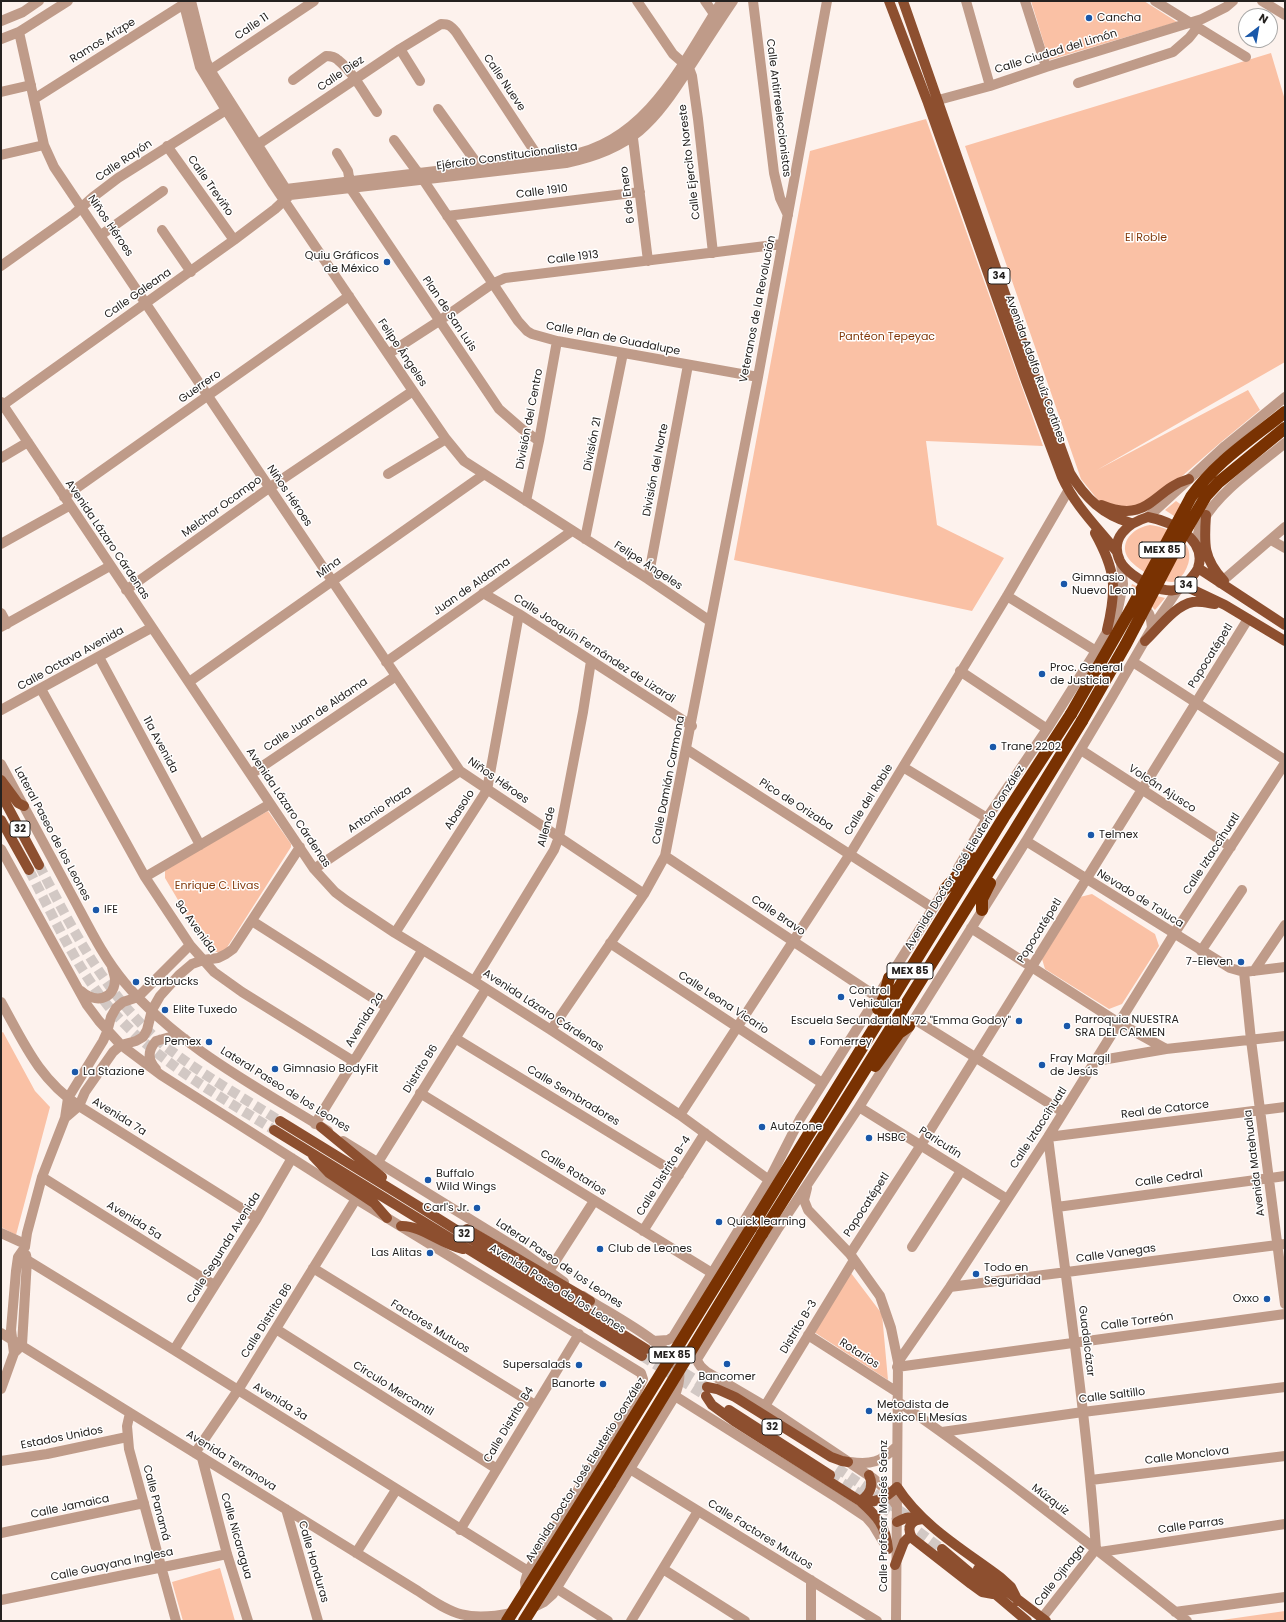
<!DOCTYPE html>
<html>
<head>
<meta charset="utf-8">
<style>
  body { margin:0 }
  #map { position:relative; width:1286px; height:1622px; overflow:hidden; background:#fdf2ed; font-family:Poppins,sans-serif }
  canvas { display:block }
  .frame { position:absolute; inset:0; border:2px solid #252220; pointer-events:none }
  .north { position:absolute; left:1238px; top:8px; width:40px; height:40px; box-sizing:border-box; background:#fff; border:1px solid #a8a7a6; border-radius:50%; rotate:31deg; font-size:11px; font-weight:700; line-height:16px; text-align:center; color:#252220 }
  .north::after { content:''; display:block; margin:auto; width:14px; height:18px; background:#1a58a9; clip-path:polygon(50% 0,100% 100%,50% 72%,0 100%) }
</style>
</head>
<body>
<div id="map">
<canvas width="1286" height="1622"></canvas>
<div class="frame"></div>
<div class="north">N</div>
</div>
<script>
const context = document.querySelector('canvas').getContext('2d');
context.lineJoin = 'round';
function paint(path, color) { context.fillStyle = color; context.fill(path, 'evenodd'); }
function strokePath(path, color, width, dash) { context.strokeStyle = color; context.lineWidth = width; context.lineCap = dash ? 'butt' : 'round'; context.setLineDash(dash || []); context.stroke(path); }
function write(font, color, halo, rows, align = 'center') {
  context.font = font + ' Poppins,sans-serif'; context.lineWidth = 3; context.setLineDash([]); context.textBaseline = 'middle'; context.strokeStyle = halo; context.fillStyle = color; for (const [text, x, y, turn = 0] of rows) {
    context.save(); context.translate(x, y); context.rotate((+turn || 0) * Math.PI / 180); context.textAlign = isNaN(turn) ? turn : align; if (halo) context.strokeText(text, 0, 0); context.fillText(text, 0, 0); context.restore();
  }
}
paint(new Path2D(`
  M1031 1H1144L1177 22 1049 60Z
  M1271 53 1285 100V362L1097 470 1248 390 1260 410 1220 443 1149 505 1140 508 1106 506 1098 500 1081 479 965 146Z
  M926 119 1043 446 926 441 937 525 1004 558 972 611 734 560 810 151Z
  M1176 501 1193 513 1195 530 1165 510Z
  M1150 525C1175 528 1201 546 1184 573 1181 577 1177 582 1172 582 1159 582 1131 567 1126 554 1121 539 1136 527 1150 525Z
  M1132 584 1157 596 1165 598 1155 610C1148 602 1139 598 1129 594Z
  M268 811 291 844V847L226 949 220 953 207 949 165 878V871L168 865Z
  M1092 894 1155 934 1159 946 1122 1004 1109 1009 1045 969 1042 959 1080 897Z
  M3 1032 35 1091 50 1107 16 1235 1 1227V1033Z
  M851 1273 882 1314 888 1380 814 1332Z
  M220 1568 235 1621H183L172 1582Z
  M1285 1611V1621H1215Z`), '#fac1a5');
strokePath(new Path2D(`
  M39 865C73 930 107 998 165 1046 201 1074 242 1097 280 1121
  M29 870C53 916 76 967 109 1007 154 1060 216 1094 274 1130
  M646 1349 707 1387
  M642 1356 703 1394
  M837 1468 915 1521
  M830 1475 907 1523 942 1549`), '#d2c8c4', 10, [10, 5]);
strokePath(new Path2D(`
  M183 1 200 67 226 110 273 184 413 391 446 439 464 461 648 579 710 621
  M191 1 206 61 210 70 289 194
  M637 1 673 54 689 68 692 76 698 119 713 253
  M705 1 714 14
  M753 1 774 173 780 198 788 215
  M966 1 990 86
  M1025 1 1046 67
  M1155 1 1246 57
  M1262 1 1285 15
  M1 21 23 12 39 1
  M19 32 44 145 54 167 460 771 644 894
  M1 39 19 32 68 1
  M400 49 420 81
  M206 73 314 1
  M293 80 326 56C331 56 335 57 338 60 354 73 365 95 377 112
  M1078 83 1173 52 1189 38 1197 28
  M1 92 31 85
  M34 99 184 4
  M931 102 990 86 1046 67 1202 19 1226 7 1233 1
  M438 109 478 165
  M632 130 648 261
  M394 140 424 181 518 321 527 331 532 334 557 341 758 377
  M167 146 234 240
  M251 149 400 49 441 24C449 24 451 26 456 32L539 158
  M337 153 348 171 351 189 499 409 522 429 539 441
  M1 155 44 145
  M279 193 286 189 569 155C647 142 684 61 722 1
  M447 216 640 192
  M162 230 191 272
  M101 235 163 191
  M1 266 74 214 93 197 118 178 226 110
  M388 354 439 321 492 284 505 278 782 244
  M1 402 314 869 335 892 347 901 395 933 474 981 551 1030 680 1115 769 1180
  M3 405 234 240 275 209 290 195 566 163C633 149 654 123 689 68 704 45 718 23 733 1
  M1 458 28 442
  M388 474 446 439
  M64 497 349 296
  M526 501 539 441 557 341
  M1148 517 1225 446 1285 397
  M585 539 623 353
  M1271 540 1285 548
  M1 544 69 506
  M1196 544C1197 536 1199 528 1203 521 1218 492 1260 464 1285 443
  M648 579 688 365
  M1220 583 1285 527
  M126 590 269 488 413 391
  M483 593 519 614 692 726
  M1007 596 1096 651
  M1138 605C1150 609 1151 617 1152 628
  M1 613 7 624
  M1 627 110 566
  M99 657 200 845
  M386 662 572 531
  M1133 662 1285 760
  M960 671 1047 729
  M189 682 483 475
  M41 689 145 877 190 945 214 972 242 992 353 1061
  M1 710 151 628
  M686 749 933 908
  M1081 750 1231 847
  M1 764C24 807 47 849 70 892 87 923 102 956 125 983 179 1047 257 1087 328 1131
  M903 767 987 818
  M251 774 396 676
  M1026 841 1230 968 1244 972 1285 967
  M1 849 87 1005 99 1021 121 1045 161 1075 356 1199 641 1373 643 1379 633 1400 528 1571 525 1582 526 1592
  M665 856 877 997
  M958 868 987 818 1047 729 1096 651 1116 616 1119 604 1123 584 1121 563
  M314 869 460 771
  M145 877 270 804
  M252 921 387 1007
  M971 928 1119 1023 1166 1049
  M395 933 487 790 519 614
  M610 943 822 1083
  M1201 951 1242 890
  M1254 971 1285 925
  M1244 972 1251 1040 1285 1304
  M474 981 554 850 559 837 583 712 591 661
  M81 991C94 1003 114 1001 115 980 115 976 113 971 112 967
  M1 1002C24 1043 38 1078 79 1106L257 1218
  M914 1019 1063 1112
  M551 1030 644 894 665 856 758 377 827 1
  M455 1038 679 1175
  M1096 1061 1166 1049 1285 1036
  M156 1069C147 1060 148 1050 156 1041L170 1037 185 1039
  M420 1093 712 1273
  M859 1107 1007 1199
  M680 1115 850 854 1007 596 1068 491
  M65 1118 79 1106 85 1092 113 1052 121 1045 136 1041 143 1037 147 1030 152 1010 160 996 179 975 192 964 203 960 218 958 226 954 233 949 300 847
  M315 1124 422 951
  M1048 1137 1285 1107
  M343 1141 520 1250 564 1282
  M378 1162 486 989
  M42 1177 214 1285
  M807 1188 804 1200 808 1210 850 1254 880 1296 891 1328 898 1362 896 1621
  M1057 1207 1285 1176
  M643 1231 705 1133
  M1 1233 25 1244
  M912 1247 961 1171
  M850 1254 921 1145 1248 619
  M18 1257 27 1260 174 1350 528 1571
  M313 1268 535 1405
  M549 1271 594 1201
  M950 1287 1285 1244
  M276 1329 497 1469
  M1 1333 418 1591C453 1615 468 1622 512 1613
  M808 1335 897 1392
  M653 1341 668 1340 673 1337 769 1180 800 1119 949 883
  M174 1350 257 1218 292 1158
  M14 1353 11 1330 16 1271 18 1257 25 1247 27 1233 42 1177 65 1118 68 1098 103 1041 107 1032 111 1017 116 1008 123 1002 138 997 190 945
  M898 1362 950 1287 1048 1137 1174 934 1285 763
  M897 1367 1285 1314
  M1 1389 14 1353 22 1345 27 1260 26 1255
  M675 1396 839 1499 866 1517 873 1525 887 1548
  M897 1401C997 1470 1092 1546 1187 1621
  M765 1406 854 1260
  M130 1413 127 1426 129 1449 176 1621
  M942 1432 1083 1412 1285 1387
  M195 1453 238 1390 356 1199
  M202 1458 227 1554 248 1621
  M1 1461 47 1454 127 1437
  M850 1462C871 1465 881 1462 896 1447
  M630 1469 877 1621
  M1091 1480 1285 1456
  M897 1506 883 1487 874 1479 765 1406 707 1372C702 1368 698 1365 697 1359L777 1230 859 1107 1026 841 1112 697 1152 628 1177 591
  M286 1509 318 1621
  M460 1530 579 1334
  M1 1533 144 1503
  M1100 1552 1285 1524
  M356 1553 396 1490
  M663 1569 745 1621
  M556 1588 608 1621
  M1 1600 227 1554
  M532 1608 544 1602 553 1594 675 1396C677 1389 681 1379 679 1372 672 1343 607 1313 583 1296
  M1175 1612 1285 1597
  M1042 1618 1096 1549C1086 1411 1065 1274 1048 1137
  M631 1621 698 1511
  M811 1621V1580`), '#bf9b89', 10);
strokePath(new Path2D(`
  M889 1 928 103 1026 381 1062 477C1075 506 1098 528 1117 552
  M903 1 1005 294 1070 473C1085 498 1103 515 1131 523
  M1101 505C1150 525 1153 489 1189 479
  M1206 515C1204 544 1203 559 1224 581
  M1148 517C1170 521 1208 539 1198 568 1196 573 1191 578 1187 583 1173 603 1129 578 1120 561 1109 538 1128 523 1148 517Z
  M1095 533C1116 571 1117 588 1107 630
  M1198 568 1285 625
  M1185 586 1225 605 1285 641
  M1145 641C1158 629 1175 605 1193 602 1200 601 1208 603 1215 604
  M1 780 18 803 24 806
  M1 794 39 865
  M1 820 29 870
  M280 1121 415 1204 646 1349
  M321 1127 382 1177
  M274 1130 642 1356
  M313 1156 329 1173 374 1203 387 1218
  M401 1226C421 1225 442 1245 463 1249
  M467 1229 590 1301
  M707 1387 717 1389 735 1397 831 1457 842 1461 848 1462
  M706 1396 712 1405 734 1421 860 1501C877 1516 886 1526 888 1549
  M729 1410 830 1475
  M860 1501C877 1503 885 1499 897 1487 922 1526 964 1550 1000 1577L1011 1587 1018 1601
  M860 1501C870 1495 874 1486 869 1475
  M897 1522C906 1517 911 1516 921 1519
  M912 1538C906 1527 911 1520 923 1519
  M942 1549 1027 1621
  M895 1565 904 1542 908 1538H912L971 1584 982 1592 993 1594
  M978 1569 1046 1621`), '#8d4f2f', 10);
strokePath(new Path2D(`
  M945 889 963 869 971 857
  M982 910V899L990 883
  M878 1009 884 998 889 978
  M875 1066 899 1033 909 1026
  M751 1228 1004 817 1071 714
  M762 1234 1015 830 1082 721
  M507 1621 594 1482
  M524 1621 610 1484`), '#793202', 12);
strokePath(new Path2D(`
  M1071 714 1131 609 1191 497C1215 462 1253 438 1285 412
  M1082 721 1126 644 1182 537 1206 496 1219 482 1285 428
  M594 1482 751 1228
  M610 1484 762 1234`), '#793202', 12);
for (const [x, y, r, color] of [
  [1089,18,4,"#1a58a9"],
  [387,262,4,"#1a58a9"],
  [1064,584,4,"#1a58a9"],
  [1042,674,4,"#1a58a9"],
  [993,747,4,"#1a58a9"],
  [1091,835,4,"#1a58a9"],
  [96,910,4,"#1a58a9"],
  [1241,962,4,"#1a58a9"],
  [136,982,4,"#1a58a9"],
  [841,997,4,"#1a58a9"],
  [165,1010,4,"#1a58a9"],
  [1019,1021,4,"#1a58a9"],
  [1067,1026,4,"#1a58a9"],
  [209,1042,4,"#1a58a9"],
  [812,1042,4,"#1a58a9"],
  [1042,1065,4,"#1a58a9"],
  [275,1069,4,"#1a58a9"],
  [75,1072,4,"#1a58a9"],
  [762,1127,4,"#1a58a9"],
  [869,1138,4,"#1a58a9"],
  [428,1180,4,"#1a58a9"],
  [477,1208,4,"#1a58a9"],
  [719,1222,4,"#1a58a9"],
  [600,1249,4,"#1a58a9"],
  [430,1253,4,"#1a58a9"],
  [976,1274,4,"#1a58a9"],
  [1267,1299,4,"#1a58a9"],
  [727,1364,4,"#1a58a9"],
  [579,1365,4,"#1a58a9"],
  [603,1384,4,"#1a58a9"],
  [869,1411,4,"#1a58a9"]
]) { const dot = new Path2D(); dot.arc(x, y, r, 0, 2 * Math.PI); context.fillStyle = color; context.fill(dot); strokePath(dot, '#fff', 1.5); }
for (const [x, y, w] of [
  [999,276,22],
  [1162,550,46],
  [1186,585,22],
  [20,829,20],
  [910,971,46],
  [464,1234,20],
  [672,1355,46],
  [772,1427,20]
]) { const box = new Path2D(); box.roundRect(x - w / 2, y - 8, w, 16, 3); context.fillStyle = '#fff'; context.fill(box); strokePath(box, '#252220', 1); }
write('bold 10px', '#252220', null, [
  ["34",999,276],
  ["MEX 85",1162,550],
  ["34",1186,585],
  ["32",20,829],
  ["MEX 85",910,971],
  ["32",464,1234],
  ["MEX 85",672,1355],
  ["32",772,1427]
]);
write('11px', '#252220', '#fff', [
  ["Cancha",1097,18],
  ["Quiu Gráficos",379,256,"right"],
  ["de México",379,269,"right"],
  ["Gimnasio",1072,578],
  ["Nuevo Leon",1072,591],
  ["Proc. General",1050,668],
  ["de Justicia",1050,681],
  ["Trane 2202",1001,747],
  ["Telmex",1099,835],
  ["IFE",104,910],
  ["7-Eleven",1233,962,"right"],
  ["Starbucks",144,982],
  ["Control",849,991],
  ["Vehicular",849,1004],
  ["Elite Tuxedo",173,1010],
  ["Parroquia NUESTRA",1075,1020],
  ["SRA DEL CARMEN",1075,1033],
  ["Escuela Secundaria N°72 \"Emma Godoy\"",1011,1021,"right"],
  ["Pemex",201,1042,"right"],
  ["Fomerrey",820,1042],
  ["Fray Margil",1050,1059],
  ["de Jesús",1050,1072],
  ["Gimnasio BodyFit",283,1069],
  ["La Stazione",83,1072],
  ["AutoZone",770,1127],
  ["HSBC",877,1138],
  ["Buffalo",436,1174],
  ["Wild Wings",436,1187],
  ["Carl's Jr.",469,1208,"right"],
  ["Quick learning",727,1222],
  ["Club de Leones",608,1249],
  ["Las Alitas",422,1253,"right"],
  ["Todo en",984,1268],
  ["Seguridad",984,1281],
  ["Oxxo",1259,1299,"right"],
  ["Supersalads",571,1365,"right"],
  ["Bancomer",727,1377,"center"],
  ["Banorte",595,1384,"right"],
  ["Metodista de",877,1405],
  ["México El Mesías",877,1418]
], 'left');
write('11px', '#252220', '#fff', [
  ["Calle 11",252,27,-34],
  ["Ramos Arizpe",103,41,-32],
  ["Calle Ciudad del Limón",1056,52,-17],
  ["Calle Diez",341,74,-34],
  ["Calle Nueve",504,83,56],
  ["Calle Antirreeleccionistas",778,108,83],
  ["Ejército Constitucionalista",507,157,-8],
  ["Calle Rayón",124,161,-34],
  ["Calle Ejercito Noreste",690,162,-97],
  ["Calle Treviño",210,186,55],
  ["Calle 1910",542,192,-7],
  ["6 de Enero",628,195,-97],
  ["Niños Héroes",110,226,56],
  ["Calle 1913",573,258,-7],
  ["Calle Galeana",138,294,-35],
  ["Veteranos de la Revolución",758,309,-79],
  ["Plan de San Luis",449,314,56],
  ["Calle Plan de Guadalupe",613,339,11],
  ["Felipe Ángeles",402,353,56],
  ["Avenida Adolfo Ruíz Cortines",1035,369,70],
  ["Guerrero",200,387,-35],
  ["División del Centro",530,419,-79],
  ["División 21",593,444,-79],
  ["División del Norte",656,470,-79],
  ["Niños Héroes",289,496,56],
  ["Melchor Ocampo",222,507,-36],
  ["Avenida Lázaro Cárdenas",107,540,56],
  ["Felipe Ángeles",648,566,33],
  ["Mina",329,568,-35],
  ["Juan de Aldama",472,587,-35],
  ["Calle Joaquín Fernández de Lizardi",594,649,33],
  ["Popocatépetl",1211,656,-58],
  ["Calle Octava Avenida",71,659,-29],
  ["Calle Juan de Aldama",316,715,-34],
  ["11a Avenida",160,745,62],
  ["Calle Damián Carmona",669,780,-79],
  ["Niños Héroes",498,781,35],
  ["Volcán Ajusco",1162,789,33],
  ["Calle del Roble",869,800,-58],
  ["Pico de Orizaba",796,805,33],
  ["Avenida Lázaro Cárdenas",288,808,56],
  ["Antonio Plaza",380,810,-34],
  ["Abasolo",460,810,-57],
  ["Allende",547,827,-75],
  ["Lateral Paseo de los Leones",52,834,62],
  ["Calle Iztaccíhuatl",1212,854,-57],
  ["Avenida Doctor José Eleuterio González",965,858,-58],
  ["Nevado de Toluca",1140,899,32],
  ["Calle Bravo",778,916,34],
  ["9a Avenida",195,927,54],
  ["Popocatépetl",1040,931,-58],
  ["Calle Leona Vicario",723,1003,33],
  ["Avenida Lázaro Cárdenas",543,1011,33],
  ["Avenida 2a",365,1020,-58],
  ["Distrito B6",421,1069,-58],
  ["Lateral Paseo de los Leones",285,1090,32],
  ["Calle Sembradores",573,1096,31],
  ["Real de Catorce",1165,1110,-7],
  ["Avenida 7a",119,1117,32],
  ["Calle Iztaccíhuatl",1039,1128,-57],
  ["Paricutín",940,1143,33],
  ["Avenida Matehuala",1255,1163,-97],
  ["Calle Rotarios",573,1173,32],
  ["Calle Distrito B-4",664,1176,-58],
  ["Calle Cedral",1169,1179,-8],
  ["Popocatépetl",867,1205,-57],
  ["Avenida 5a",134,1221,32],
  ["Calle Segunda Avenida",224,1248,-58],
  ["Calle Vanegas",1116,1254,-8],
  ["Lateral Paseo de los Leones",559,1264,34],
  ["Avenida Paseo de los Leones",557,1289,32],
  ["Calle Distrito B6",267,1321,-58],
  ["Calle Torreón",1137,1322,-8],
  ["Factores Mutuos",430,1327,32],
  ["Distrito B-3",799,1327,-59],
  ["Guadalcázar",1086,1341,83],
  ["Rotarios",859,1354,33],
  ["Círculo Mercantil",393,1389,32],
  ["Calle Saltillo",1112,1396,-7],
  ["Avenida 3a",280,1402,32],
  ["Calle Distrito B4",509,1425,-59],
  ["Estados Unidos",62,1438,-11],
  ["Calle Monclova",1187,1456,-7],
  ["Avenida Terranova",231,1461,32],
  ["Avenida Doctor José Eleuterio González",586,1470,-58],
  ["Múzquiz",1050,1500,37],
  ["Calle Panamá",156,1503,75],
  ["Calle Jamaica",70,1507,-12],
  ["Calle Profesor Moisés Sáenz",884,1516,-90],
  ["Calle Parras",1191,1526,-8],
  ["Calle Factores Mutuos",760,1535,32],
  ["Calle Nicaragua",236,1536,74],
  ["Calle Honduras",313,1562,74],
  ["Calle Guayana Inglesa",112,1565,-12],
  ["Calle Ojinaga",1060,1576,-52]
]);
write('11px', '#813809', '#fff', [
  ["El Roble",1146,238],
  ["Pantéon Tepeyac",887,337],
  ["Enrique C. Livas",217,886]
]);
</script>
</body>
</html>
